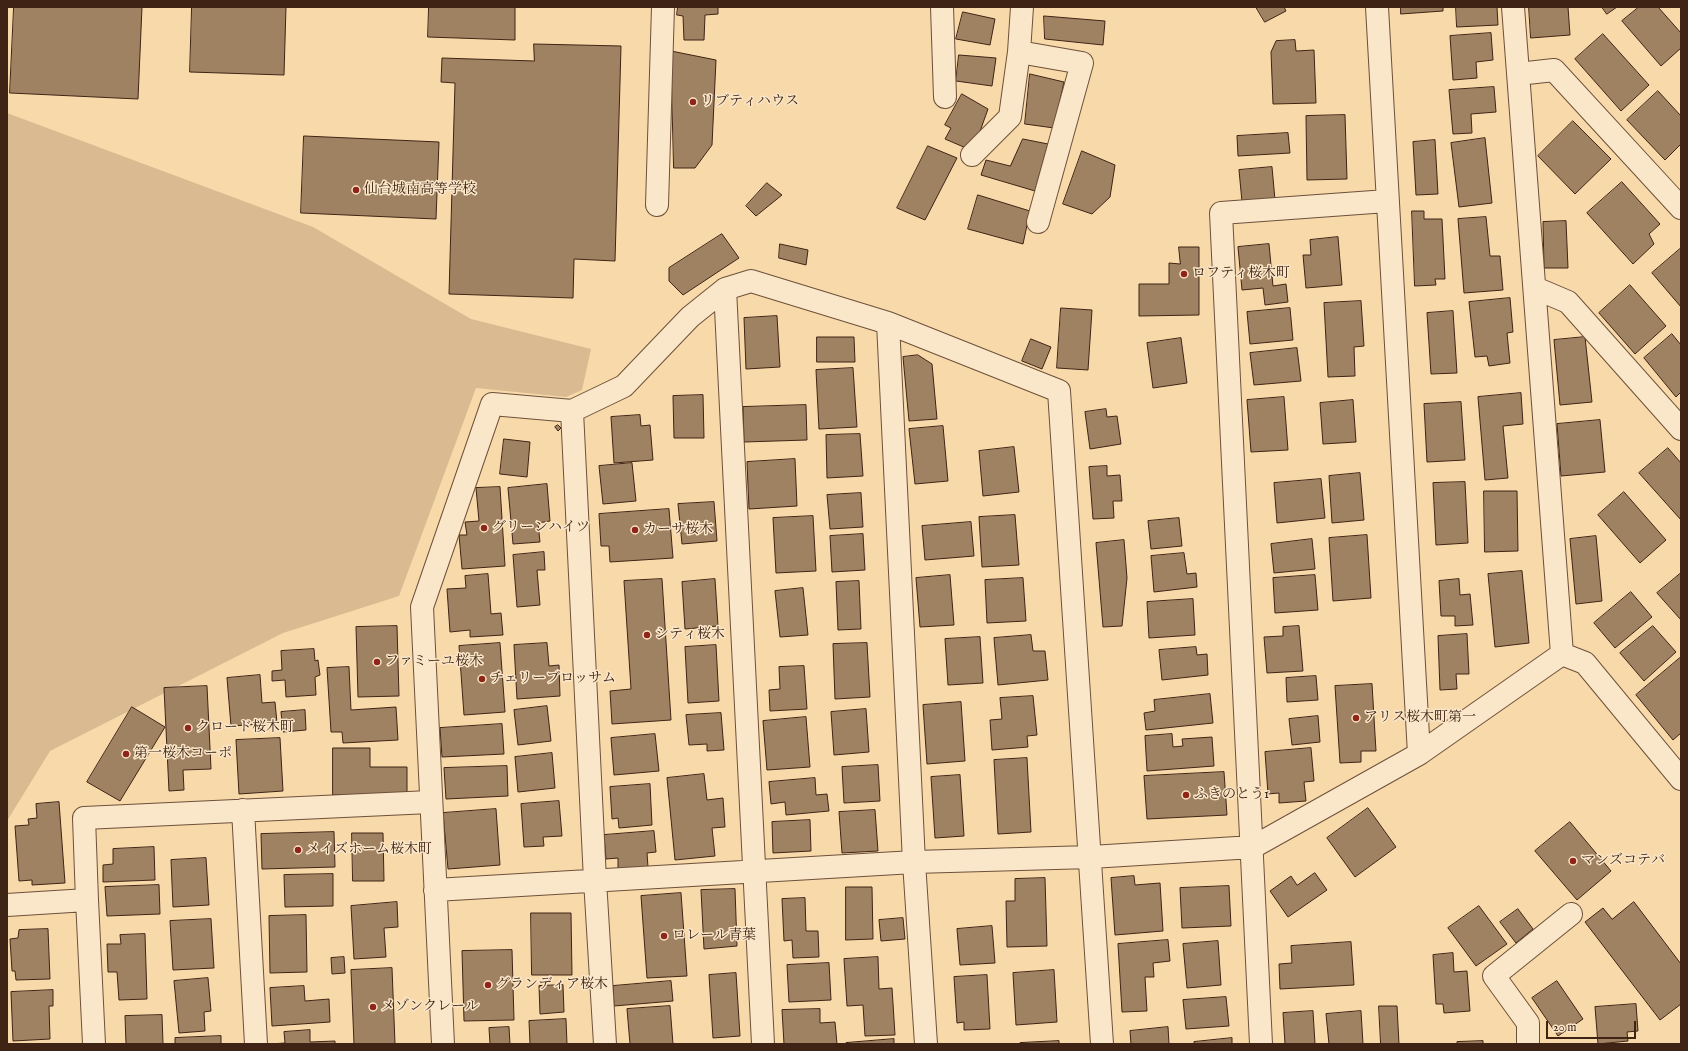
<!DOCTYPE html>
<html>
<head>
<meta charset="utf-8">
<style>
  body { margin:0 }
  #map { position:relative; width:1688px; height:1051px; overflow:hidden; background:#f8d9aa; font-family:"IM FELL English",serif }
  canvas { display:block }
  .frame { position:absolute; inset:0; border:8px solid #3f2415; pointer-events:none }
  .scale { position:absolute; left:1546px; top:1021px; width:90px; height:18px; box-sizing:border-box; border:2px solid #3f2415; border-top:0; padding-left:5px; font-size:12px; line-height:14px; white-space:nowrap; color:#3f2415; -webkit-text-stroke:3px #fae6c8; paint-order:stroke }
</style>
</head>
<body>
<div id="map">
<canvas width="1688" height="1051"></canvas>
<div class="frame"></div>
<div class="scale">20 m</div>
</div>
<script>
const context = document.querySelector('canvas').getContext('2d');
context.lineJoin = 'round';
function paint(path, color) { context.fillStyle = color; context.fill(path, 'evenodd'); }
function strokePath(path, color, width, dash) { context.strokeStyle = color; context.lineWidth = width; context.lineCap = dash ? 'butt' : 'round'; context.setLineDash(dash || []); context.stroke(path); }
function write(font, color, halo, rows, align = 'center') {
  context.font = font + ' "IM FELL English","Noto Serif JP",serif'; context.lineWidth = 3; context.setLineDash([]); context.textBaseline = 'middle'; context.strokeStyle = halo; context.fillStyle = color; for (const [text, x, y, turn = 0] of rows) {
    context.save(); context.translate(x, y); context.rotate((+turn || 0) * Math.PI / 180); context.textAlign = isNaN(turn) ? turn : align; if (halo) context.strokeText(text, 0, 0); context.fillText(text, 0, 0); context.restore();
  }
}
paint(new Path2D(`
  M7 113 313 227 471 319 591 349 582 390 566 397 476 388 399 596 283 633 50 751 7 821Z`), '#d9ba91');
const building = new Path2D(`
  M14 7H142L138 99 10 93Z
  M192 7H286L284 75 190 72Z
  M429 7H515V40L428 37Z
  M678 7H718V14L705 15 704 40H684L683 16 677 15Z
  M1256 7H1284L1286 11 1265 22Z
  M1401 7H1443V11L1401 14Z
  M1456 7H1497L1498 25 1457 27Z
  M1529 7H1568L1570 35 1531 38Z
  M1602 7H1617L1607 14Z
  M1639 7H1658L1681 33V48L1661 66 1622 21Z
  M963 12 995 19 990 45 956 39Z
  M1044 16 1105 21 1103 45 1045 39Z
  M1491 33 1493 60 1476 62 1477 78 1453 80 1450 36Z
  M1603 34 1649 85 1621 111 1575 59Z
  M1295 40 1296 51 1314 50 1316 103 1273 104 1271 52 1276 41Z
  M534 44 621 46 615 261 574 259 573 298 449 294 455 83 441 82 442 58 534 61Z
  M671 51 716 60 712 145 695 168H674Z
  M959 55 996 58 992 86 956 81Z
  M1030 74 1064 82 1054 128 1025 124Z
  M1494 87 1496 112 1471 114 1472 133 1453 134 1449 90Z
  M1658 91 1681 116V144L1665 160 1627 120Z
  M962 94 988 109 978 137 973 138 966 148 945 139 951 128 945 125Z
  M1345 115 1347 179 1307 180 1306 116Z
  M1573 121 1611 159 1575 194 1538 156Z
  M1288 133 1290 153 1238 156 1237 136Z
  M304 136 439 142 436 219 301 213Z
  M1485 138 1492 203 1459 207 1451 143Z
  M1023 139 1048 144 1035 191 981 175 986 160 1010 166Z
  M1435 140 1438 194 1416 195 1413 142Z
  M928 146 957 158 925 220 897 208Z
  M1082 151 1115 165 1110 197 1092 214 1063 204Z
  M1272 167 1275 200 1242 202 1239 170Z
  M1622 182 1660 224 1649 234 1654 244 1633 264 1587 213Z
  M767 183 782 195 756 216 746 206Z
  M978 195 1030 211 1023 244 968 229Z
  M1412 211H1424V219H1442L1445 279H1435L1436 285 1415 286Z
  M1486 217 1490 256H1500L1503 290 1464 293 1458 219Z
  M1566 221 1568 268H1544L1543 222Z
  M722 234 739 258 683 295 669 281V268Z
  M1338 237 1342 285 1306 288 1303 255H1311L1310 240Z
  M780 244 808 250 806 265 779 258Z
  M1269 244 1273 286 1286 284 1288 302 1265 305 1263 288 1242 290 1238 247Z
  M1179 247H1199V315L1139 316V284H1169V263L1180 264Z
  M1681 248V307L1652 273Z
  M1630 285 1666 326 1635 354 1599 313Z
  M1510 298 1513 332 1507 333 1510 363 1489 366 1487 356 1475 357 1469 302Z
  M1361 301 1364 346 1354 347 1355 376 1328 377 1324 303Z
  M1061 308 1092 310 1088 370 1057 368Z
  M1290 308 1293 340 1250 344 1247 312Z
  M1453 311 1457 373 1431 374 1427 313Z
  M777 316 780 367 746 369 744 318Z
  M1672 334 1681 345V392L1676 397 1644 358Z
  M817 337H854L855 362H817Z
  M1585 337 1592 402 1560 405 1554 340Z
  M1181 338 1187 383 1153 388 1147 343Z
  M1031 339 1051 347 1042 369 1022 361Z
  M1297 348 1301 381 1254 385 1250 353Z
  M918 355 932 364 937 419 909 421 903 357Z
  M853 368 857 427 819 429 816 370Z
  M1521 393 1523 424 1503 426 1508 478 1485 480 1478 397Z
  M703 395 704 438H674L673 396Z
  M1284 397 1288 450 1251 452 1247 400Z
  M1353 400 1356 442 1323 444 1320 403Z
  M1461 402 1465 460 1427 462 1424 404Z
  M806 405 807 440 744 442 743 407Z
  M1106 409 1107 417 1117 416 1121 444 1090 449 1085 412Z
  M640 415 641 426 650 425 653 460 614 463 611 417Z
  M1600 420 1605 472 1561 476 1557 424Z
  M558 425 561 428 558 431 555 427Z
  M943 426 948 481 915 484 909 429Z
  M860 434 863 476 827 478 826 435Z
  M504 439 530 442 527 477 500 474Z
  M1014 447 1019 492 983 496 979 451Z
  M1668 448 1681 463V520L1639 473Z
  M795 459 797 506 749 509 747 462Z
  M632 463 636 501 603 504 599 466Z
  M1107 466V476L1120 475 1122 501H1113L1114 518 1093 519 1089 467Z
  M1360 473 1364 520 1332 523 1329 476Z
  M1321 479 1325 518 1277 523 1274 483Z
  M1465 482 1468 543 1436 545 1433 483Z
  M547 484 550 521 538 523 540 542 513 544 508 488Z
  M500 487 505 566 462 569 459 535H467L465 522 479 521 476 488Z
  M1484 491H1517L1518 551 1485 552Z
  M1624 492 1666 540 1640 563 1598 515Z
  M861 493 863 527 830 529 827 495Z
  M714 502 717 541 682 544 678 504Z
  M669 509 673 558 610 562 609 546H601L599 514Z
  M1015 515 1019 565 982 567 979 517Z
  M813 516 816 571 776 573 773 518Z
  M1179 518 1182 546 1151 549 1148 521Z
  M971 522 974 556 925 560 922 526Z
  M863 534 865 570 832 572 830 536Z
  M1367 535 1371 598 1333 601 1329 538Z
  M1596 536 1602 601 1576 604 1570 539Z
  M1312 539 1315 569 1274 573 1271 544Z
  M1124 540 1127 578 1122 626 1103 627 1096 543Z
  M544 552 545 570H537L540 605 517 607 513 555Z
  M1184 553 1187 574 1196 573 1197 587 1154 592 1151 556Z
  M1522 571 1529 643 1495 647 1488 574Z
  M1681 573V620L1657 593Z
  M488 574 491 614 501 613 503 635 470 637V630L450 632 447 589 466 588 465 576Z
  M950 575 954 625 920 627 916 578Z
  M1315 575 1318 610 1275 613 1273 578Z
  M1023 578 1026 621 987 623 985 580Z
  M662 579 671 720 612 724 610 691 631 689 624 581Z
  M715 579 718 626 685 629 682 582Z
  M1459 579 1460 595 1470 594 1473 625 1455 626V616H1441L1439 581Z
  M859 581 861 629 838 630 836 582Z
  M803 588 808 635 780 637 775 591Z
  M1631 592 1652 617 1615 648 1594 623Z
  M1193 599 1195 635 1149 638 1147 602Z
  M397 626 399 696 358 697 356 627Z
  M1299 626 1303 671 1267 673 1264 637 1283 636V627Z
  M1653 626 1676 652 1644 681 1620 653Z
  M1467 634 1469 674H1456L1457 689 1440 690 1438 636Z
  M1031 635 1033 651H1045L1048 680 998 685 994 638Z
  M980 637 983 683 948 685 945 639Z
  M500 643 505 712 464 715 459 646Z
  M547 643 549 666 559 665 560 696 517 699 514 645Z
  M867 643 870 697 835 699 833 644Z
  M716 645 719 701 688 703 685 647Z
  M1196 647 1197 655 1207 654 1208 675 1162 680 1159 650Z
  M314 649 315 661 318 660 320 675 315 677 316 695 286 697 285 680 272 681V671L282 670 281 651Z
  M1681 657V733L1673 740 1636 695Z
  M804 666 807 709 770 711 769 690 780 689 779 667Z
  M349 667 351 710 396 707 398 740 343 743 342 732H331L327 668Z
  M260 675 262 703 275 702 277 723 231 726 227 678Z
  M1316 676 1318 700 1287 702 1286 678Z
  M1372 684 1376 751H1361V762L1340 763 1335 686Z
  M207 686 211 769 183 770 184 790 169 791 164 688Z
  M1210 694 1213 723 1146 730 1144 713 1155 711 1154 700Z
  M1033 696 1037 735 1027 736 1028 747 992 750 990 720 1002 719 1000 698Z
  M961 702 965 761 927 764 923 705Z
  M547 706 551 741 518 745 514 710Z
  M132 707 165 727 120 801 87 782Z
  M866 709 869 752 834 755 831 712Z
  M305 710 306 730 283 732 281 712Z
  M721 713 724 750 707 751V744L689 745 686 715Z
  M1318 716 1320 742 1292 745 1289 719Z
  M806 717 810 767 767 770 763 721Z
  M502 724 504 754 442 757 440 728Z
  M655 734 659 771 614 775 611 738Z
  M1172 734 1173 747 1183 746 1182 739 1212 737 1214 766 1147 771 1145 736Z
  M280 738 283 791 239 794 236 740Z
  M333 748H370V767H407V795H333Z
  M1311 748 1314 781 1304 782 1306 801 1279 803V793L1268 794 1265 752Z
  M552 753 555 788 518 792 515 757Z
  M1027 758 1031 832 998 834 994 760Z
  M878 765 880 801 844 803 842 767Z
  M507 766 508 796 446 799 444 768Z
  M1224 772 1227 815 1147 819 1144 776Z
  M704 774 707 800 723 798 725 827 712 828 715 856 675 860 667 778Z
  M960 775 964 836 935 838 931 777Z
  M815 778 816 795 827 794 829 811 786 815 785 802 771 804 769 782Z
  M650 784 652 825 619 828 618 818 612 819 610 787Z
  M559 801 562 836 543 837 544 846 524 847 521 804Z
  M59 802 65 883 32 885V880L19 881 15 826 29 825 28 819 37 818 36 804Z
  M1368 808 1396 847 1355 877 1327 838Z
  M496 809 500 865 448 869 443 813Z
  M875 810 878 851 842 853 839 812Z
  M810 820 811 851 773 853 772 822Z
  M1570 822 1611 871 1577 900 1535 851Z
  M654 831 656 852 647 853 648 867 618 869V858L606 859 604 835Z
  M334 832 335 867 262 869 261 834Z
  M352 833H383L384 881H353Z
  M154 847 155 880 103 882V865L113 864V849Z
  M206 858 209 905 173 907 171 860Z
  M1315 873 1327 890 1288 917 1270 891 1291 876 1297 885Z
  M333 874V906L285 907 284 875Z
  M1134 876 1135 885 1160 883 1163 931 1115 935 1111 878Z
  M1045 878 1047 946 1007 947 1006 901H1015V879Z
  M159 885 160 914 107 916 105 887Z
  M1229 886 1231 926 1182 928 1180 888Z
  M846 887H872L873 939 846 940Z
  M735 889 737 946 704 949 701 890Z
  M681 893 687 976 647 978 641 896Z
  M805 898 806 931H818L819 957 793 958 792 940 784 941 782 899Z
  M397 902 398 927 384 928 386 957 354 959 351 906Z
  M1634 902 1681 964V1004L1660 1020 1585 922 1603 908 1612 919Z
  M1479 906 1507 944 1476 966 1448 928Z
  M1518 909 1533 929 1516 943 1500 922Z
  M531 913H571L572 975H532Z
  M306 915 307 972 270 973 269 916Z
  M903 918 905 939 881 941 879 920Z
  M211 919 214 968 173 970 170 921Z
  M992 926 995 963 960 965 957 929Z
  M48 929 50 979 16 980 15 971H12L10 939 18 938 19 930Z
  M145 934 147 999 119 1000 117 972H108L107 944H121L120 935Z
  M1168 940 1170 961 1153 963 1154 977H1145L1147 1011 1122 1012 1118 944Z
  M1218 941 1221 985 1187 988 1183 944Z
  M1351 942 1354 985 1280 989 1279 964 1292 963 1291 946Z
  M512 950 514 1020 464 1021 462 951Z
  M1453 953 1454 972 1467 971 1470 1011 1444 1013 1443 1004H1436L1433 955Z
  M344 957 345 973 332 974 331 958Z
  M878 957 879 989 892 988 895 1035 865 1036 863 1005 847 1006 844 959Z
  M829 963 831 1000 789 1002 787 965Z
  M392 968 395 1044H354L351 970Z
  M1054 970 1057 1022 1016 1025 1013 973Z
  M736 973 740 1036 713 1038 709 975Z
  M987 975 990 1029 964 1030V1022L957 1023 954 977Z
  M208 978 211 1011 204 1012 205 1031 179 1033 174 981Z
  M671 981 673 1001 614 1006 613 986Z
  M1557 981 1583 1019 1558 1036 1532 998Z
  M563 985 564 1012 540 1014 539 986Z
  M304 986 305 1001 329 999 330 1022 272 1026 270 988Z
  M53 990V1006H49L50 1039 13 1041 11 992Z
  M1226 997 1229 1026 1186 1029 1183 1000Z
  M1636 1004 1638 1031 1627 1032 1628 1041 1598 1044 1595 1007Z
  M670 1006 673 1044H630L627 1009Z
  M1379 1006H1397L1399 1044H1381Z
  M820 1009V1023L835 1022 837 1044H784L782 1010Z
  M1313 1011 1315 1044H1285L1283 1013Z
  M1361 1011 1363 1044H1329L1326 1014Z
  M162 1015 163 1044H126L125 1016Z
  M566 1019 567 1044H530L529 1021Z
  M509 1027 510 1044H490L489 1028Z
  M1168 1027 1169 1044H1131L1130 1031Z
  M310 1030V1042L335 1041V1044H270L285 1043 284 1032Z
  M221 1036V1044H175V1038Z
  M1232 1038V1044H1194V1042Z
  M894 1039V1044H846V1043Z
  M1059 1041V1044H1020V1043Z
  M1483 1041V1044H1457V1042Z`);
paint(building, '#9f8262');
strokePath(building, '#3f2415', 1);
const minor = new Path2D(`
  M942 7 945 97
  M1513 7 1562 654
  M1019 52 1082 63 1038 222
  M1518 74 1554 70 1681 208
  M972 155 1010 117 1019 52 1022 7
  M657 205 663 7
  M1535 288 1568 302 1681 429
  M888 323 914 862 926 1044
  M572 411 595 880 605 1044
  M1419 754 1562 654 1585 663 1681 779
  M243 810 256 1044
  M435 890 914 862 1091 857 1253 847 1419 754 1377 7
  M87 900 94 1044
  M7 905 87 900 84 818 430 802
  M443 1044 422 607 492 404 572 411 624 386 690 317 725 289
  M763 1044 725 289 751 281 888 323 1059 391 1102 1044
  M1261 1044 1221 213 1387 201
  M1528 1044V1023L1494 976 1571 914`);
strokePath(minor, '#6d513a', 24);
strokePath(minor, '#fae6c8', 22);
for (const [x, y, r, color] of [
  [693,102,4,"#8f2418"],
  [356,190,4,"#8f2418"],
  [1184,274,4,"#8f2418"],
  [484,528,4,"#8f2418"],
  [635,530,4,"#8f2418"],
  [647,635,4,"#8f2418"],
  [377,662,4,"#8f2418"],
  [482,679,4,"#8f2418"],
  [1356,718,4,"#8f2418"],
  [188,728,4,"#8f2418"],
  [126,754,4,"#8f2418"],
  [1186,795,4,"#8f2418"],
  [298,850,4,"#8f2418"],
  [1573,861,4,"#8f2418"],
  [664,936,4,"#8f2418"],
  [488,985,4,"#8f2418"],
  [373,1007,4,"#8f2418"]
]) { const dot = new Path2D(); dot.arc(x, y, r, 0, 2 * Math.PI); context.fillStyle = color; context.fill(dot); strokePath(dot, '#fae6c8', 1.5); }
write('14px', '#3f2415', '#fae6c8', [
  ["リブティハウス",701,102],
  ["仙台城南高等学校",364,190],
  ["ロフティ桜木町",1192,274],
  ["グリーンハイツ",492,528],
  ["カーサ桜木",643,530],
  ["シティ桜木",655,635],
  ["ファミーユ桜木",385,662],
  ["チェリーブロッサム",490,679],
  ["アリス桜木町第一",1364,718],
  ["クロード桜木町",196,728],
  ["第一桜木コーポ",134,754],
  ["ふきのとう1",1194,795],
  ["メイズホーム桜木町",306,850],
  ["マンズコテバ",1581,861],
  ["ロレール青葉",672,936],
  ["グランディア桜木",496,985],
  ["メゾンクレール",381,1007]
], 'left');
</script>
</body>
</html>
